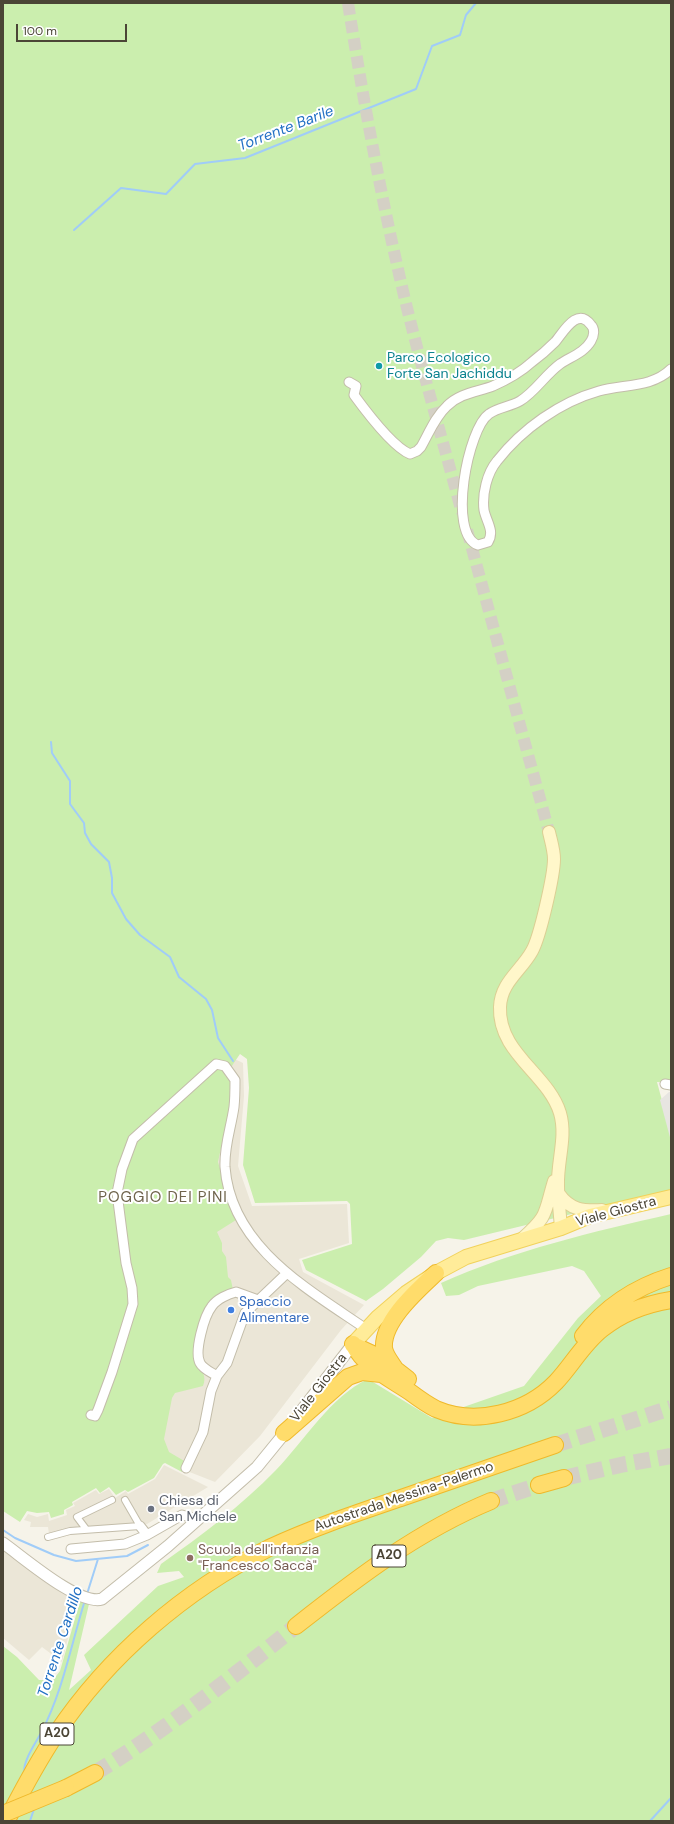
<!DOCTYPE html>
<meta charset="utf-8">
<style>
body{margin:0}
#map{position:relative;width:674px;height:1824px;overflow:hidden;background:#f6f3e9;font-family:"DM Sans",sans-serif}
canvas{display:block}
.frame{position:absolute;inset:0;border:4px solid #4b4536;pointer-events:none}
.scale{position:absolute;left:16px;top:24px;width:111px;height:18px;box-sizing:border-box;border:2px solid #4b4536;border-top:0;padding-left:5px;font-size:12px;line-height:14px;white-space:nowrap;color:#4b4536;-webkit-text-stroke:3px #fff;paint-order:stroke}
</style>
<div id="map">
<canvas width="674" height="1824"></canvas>
<div class="frame"></div>
<div class="scale">100 m</div>
</div>
<script>
const ctx = document.querySelector('canvas').getContext('2d');
ctx.lineJoin = 'round';
function fillPath(path, color) {
  ctx.fillStyle = color;
  ctx.fill(path, 'evenodd');
}
function trace(path, color, width, dash) {
  ctx.strokeStyle = color;
  ctx.lineWidth = width;
  ctx.lineCap = dash ? 'butt' : 'round';
  ctx.setLineDash(dash || []);
  ctx.stroke(path);
}
function drawText(font, color, halo, rows, align = 'center') {
  ctx.font = font + ' "DM Sans",sans-serif';
  ctx.lineWidth = 4;
  ctx.setLineDash([]);
  ctx.textBaseline = 'middle';
  ctx.strokeStyle = halo;
  ctx.fillStyle = color;
  for (const [text, x, y, turn = 0] of rows) {
    ctx.save();
    ctx.translate(x, y);
    ctx.rotate((+turn || 0) * Math.PI / 180);
    ctx.textAlign = isNaN(turn) ? turn : align;
    if (halo) ctx.strokeText(text, 0, 0);
    ctx.fillText(text, 0, 0);
    ctx.restore();
  }
}
fillPath(new Path2D(`
 M216 1050 243 1063 244 1096 238 1166 252 1206 347 1204 349 1243 299 1259 303 1272 364 1305 341 1330 260 1436 215 1482 62 1422Z
 M164 1465 208 1487 147 1524 49 1534 48 1527H30L31 1522 24 1520 28 1514 37 1517 48 1514 49 1521 67 1515 66 1510 75 1506 73 1503 96 1490 99 1494 109 1489 115 1498 126 1491 128 1494 155 1479Z
 M3 1547 78 1598 62 1662 42 1647 29 1660 3 1638Z`), '#ebe6d7');
fillPath(new Path2D(`
 M3 3H671V1083L657 1082 671 1134V1190L464 1240 448 1238 436 1241 421 1257 383 1289 366 1301 306 1270 302 1260 352 1244 350 1204 347 1201 255 1203 243 1165 249 1088 247 1059 240 1054 225 1076 230 1078 232 1083 230 1105 218 1162 236 1220 217 1232 222 1243V1251L226 1257 228 1277 231 1280 233 1290 211 1303 197 1363C202 1371 207 1376 203 1386L175 1393 172 1398 164 1439 169 1452 186 1462 182 1472 165 1463 163 1464 154 1478 128 1492 125 1490 116 1495 109 1487 100 1493 96 1488 72 1502 73 1505 64 1510V1514L51 1518 49 1512 37 1513 27 1511 20 1522 3 1511Z
 M671 1214V1821H3V1646L17 1657 39 1680H53L60 1671 80 1601 89 1604 69 1690 91 1670 84 1655 158 1586 184 1577 179 1571 157 1573 161 1564C202 1535 241 1506 276 1470 304 1441 331 1396 368 1379L432 1418 524 1386 578 1318 601 1296 584 1271 572 1266 478 1286 459 1295 446 1296 441 1283C515 1250 592 1232 671 1214Z`), '#cbeeae');
fillPath(new Path2D(`
 M669 1092H671V1141L660 1100Z`), '#e7e5e1');
trace(new Path2D(`
 M74 230 121 188 166 194 195 164 245 158 416 89 432 46 460 35 466 15 476 3
 M51 742 52 753 70 781V804L84 823 85 833 91 844 109 862 112 878V893L126 919 140 935 170 957 179 977 206 999 212 1010 218 1038 233 1061
 M3 1530 15 1538 54 1555 76 1561 127 1556 148 1545
 M87 1594 98 1559
 M24 1772C24 1759 35 1744 41 1733 63 1691 71 1645 85 1600
 M30 1821 34 1809
 M650 1821 671 1798`), '#a0ccf8', 2);
trace(new Path2D(`
 M348 3C364 105 383 208 407 308 424 377 444 445 462 513
 M467 530 549 832`), '#d4d0c5', 12, [12, 6]);
trace(new Path2D(`
 M555 1445 671 1408
 M564 1478 625 1464 671 1456
 M491 1501 539 1485
 M95 1773C167 1729 231 1678 296 1626`), '#d4d0c5', 16, [16, 8]);
const pedestrian = new Path2D(`
 M86 1529 77 1517 112 1500
 M48 1537 70 1531 140 1526 125 1500`);
const minor = new Path2D(`
 M349 382 356 386 354 395C365 410 393 447 410 454L417 451 421 447C429 433 435 417 447 406 460 393 477 392 493 386 507 380 521 372 532 362 540 356 548 349 555 342 563 333 577 306 591 325 595 329 594 336 591 341 584 353 570 357 560 364 545 375 535 392 520 401 510 407 498 407 489 414 468 428 447 534 478 545L488 542C495 531 486 521 484 510 482 494 487 473 497 461 522 429 560 402 599 391 623 384 652 388 671 369
 M665 1084 671 1085
 M217 1376C211 1372 203 1369 200 1363 194 1352 204 1316 212 1306 217 1299 228 1294 236 1292L258 1300
 M91 1415 95 1416 98 1410 112 1372 133 1304 132 1288 126 1263 117 1193 122 1169 133 1139 216 1064 225 1066 235 1080C235 1089 235 1098 234 1107 231 1128 224 1146 225 1167 231 1247 308 1289 366 1329
 M186 1468 203 1432 211 1391 217 1376 227 1363 245 1313 286 1274
 M140 1526 147 1535 182 1515 198 1519
 M71 1549 125 1544 147 1535`);
const tertiary = new Path2D(`
 M302 1410 353 1344
 M3 1543C23 1557 79 1606 102 1599L168 1546 257 1467 288 1429`);
const secondary = new Path2D(`
 M549 832C551 841 554 850 554 859 554 875 540 937 532 951 521 971 501 982 500 1007 498 1053 548 1074 560 1113 567 1137 557 1161 558 1186 558 1199 560 1214 561 1228
 M559 1194C570 1210 583 1211 602 1210
 M522 1239C549 1215 544 1214 554 1181`);
const primary = new Path2D(`
 M353 1344 378 1317 406 1293 436 1273 466 1257 561 1228 590 1216 671 1197`);
const motorway = new Path2D(`
 M583 1336C605 1307 636 1287 671 1276
 M353 1344C365 1367 389 1378 410 1392 418 1398 426 1404 436 1409 476 1426 526 1413 556 1382 572 1365 583 1344 602 1329 622 1313 646 1304 671 1300
 M353 1345 381 1358 408 1379
 M394 1367C390 1361 385 1355 384 1348 382 1321 418 1290 436 1273
 M284 1433 348 1377 362 1372 381 1374
 M539 1485 564 1478
 M296 1626C357 1578 418 1531 491 1501
 M66 1788 95 1773
 M8 1818C23 1789 38 1761 56 1734 108 1656 185 1590 269 1548 312 1528 357 1513 401 1498 452 1480 504 1463 555 1445`);
trace(pedestrian, '#c3bdaa', 8);
trace(minor, '#c3bdaa', 11);
trace(tertiary, '#c3bdaa', 13);
trace(secondary, '#dbcf94', 14);
trace(primary, '#f1d25c', 16);
trace(motorway, '#efb92b', 18);
trace(pedestrian, '#fff', 6);
trace(minor, '#fff', 9);
trace(tertiary, '#fff', 11);
trace(secondary, '#fff7ca', 12);
trace(primary, '#ffec99', 14);
trace(motorway, '#ffdc6b', 16);
const motorwayBridge = new Path2D(`
 M3 1814 66 1788`);
trace(motorwayBridge, '#efb92b', 18, []);
trace(motorwayBridge, '#ffdc6b', 16);
for (const [x, y, r, color] of [
 [379,366,4,"#0f9aa8"],
 [231,1310,4,"#3f7fe0"],
 [151,1509,4,"#6b7280"],
 [190,1558,4,"#8d6e63"]
]) {
  const dot = new Path2D();
  dot.arc(x, y, r, 0, 2 * Math.PI);
  ctx.fillStyle = color;
  ctx.fill(dot);
  trace(dot, '#fff', 1.5);
}
for (const [x, y, w] of [
 [389,1556,34],
 [57,1734,34]
]) {
  const box = new Path2D();
  box.roundRect(x - w / 2, y - 11, w, 22, 3);
  ctx.fillStyle = '#fff';
  ctx.fill(box);
  trace(box, '#4b4536', 1);
}
drawText('bold 13px', '#4b4536', null, [
 ["A20",389,1556],
 ["A20",57,1734]
]);
drawText('14px', '#0d838f', '#fff', [
 ["Parco Ecologico",387,358],
 ["Forte San Jachiddu",387,374]
], 'left');
drawText('14px', '#4b4536', '#fff', [
 ["Viale Giostra",616,1212,-15],
 ["Viale Giostra",319,1388,-52],
 ["Autostrada Messina-Palermo",404,1497,-19]
]);
drawText('14px', '#366cbe', '#fff', [
 ["Spaccio",239,1302],
 ["Alimentare",239,1318]
], 'left');
drawText('14px', '#5b616d', '#fff', [
 ["Chiesa di",159,1501],
 ["San Michele",159,1517]
], 'left');
drawText('14px', '#785e54', '#fff', [
 ["Scuola dell'infanzia",198,1550],
 ["\"Francesco Saccà\"",198,1566]
], 'left');
drawText('italic 15px', '#2270c4', '#fff', [
 ["Torrente Barile",286,129,-21],
 ["Torrente Cardillo",61,1642,-72]
]);
ctx.letterSpacing = '1px';
drawText('15px', '#6f644c', '#fff', [
 ["POGGIO DEI PINI",163,1198]
]);
ctx.letterSpacing = '0px';
</script>
